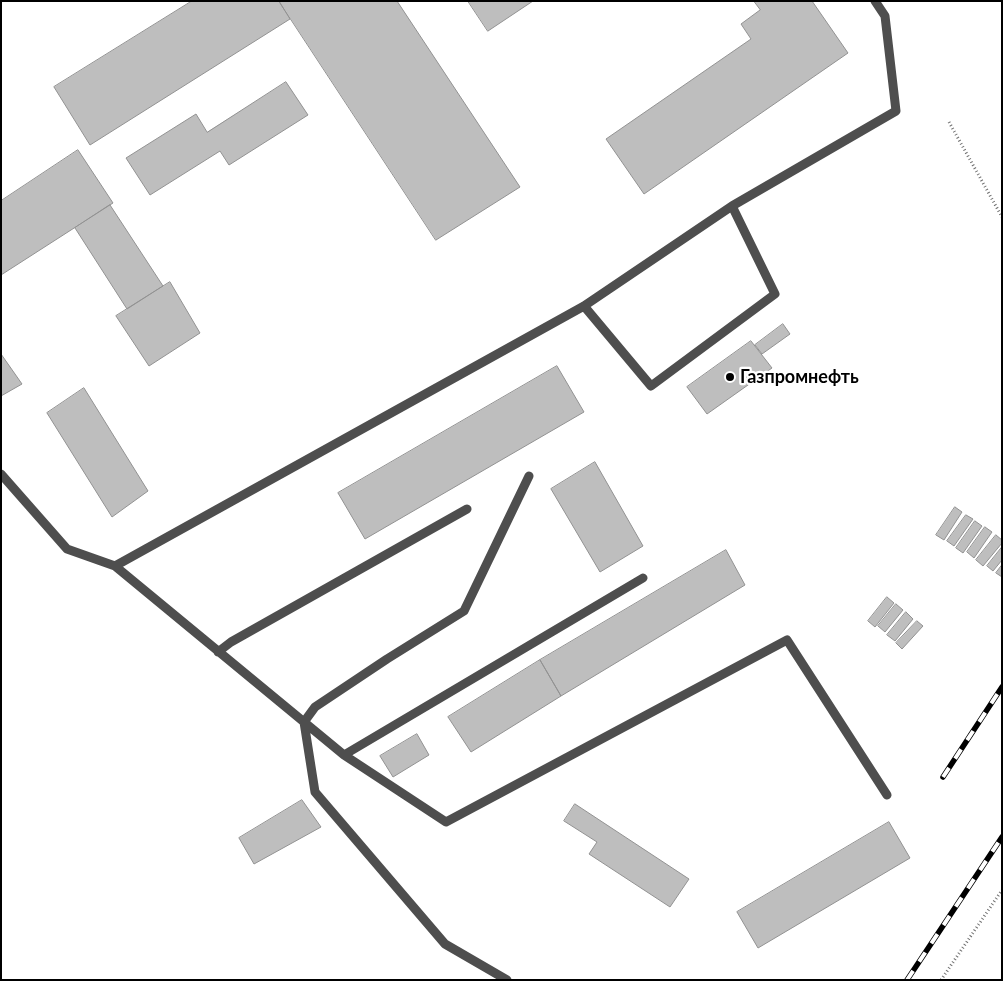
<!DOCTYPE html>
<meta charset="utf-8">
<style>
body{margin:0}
#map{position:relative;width:1003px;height:981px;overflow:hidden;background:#fff;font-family:Lato,sans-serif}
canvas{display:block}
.frame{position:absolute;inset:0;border:2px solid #000;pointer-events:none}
</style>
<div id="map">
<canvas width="1003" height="981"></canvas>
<div class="frame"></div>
</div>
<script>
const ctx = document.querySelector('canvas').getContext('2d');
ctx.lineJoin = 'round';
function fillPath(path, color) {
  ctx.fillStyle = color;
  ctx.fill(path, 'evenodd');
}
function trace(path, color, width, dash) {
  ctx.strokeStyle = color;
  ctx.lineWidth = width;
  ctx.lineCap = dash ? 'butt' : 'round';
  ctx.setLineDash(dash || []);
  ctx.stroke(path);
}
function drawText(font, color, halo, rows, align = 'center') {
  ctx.font = font + ' Lato,sans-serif';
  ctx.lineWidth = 4.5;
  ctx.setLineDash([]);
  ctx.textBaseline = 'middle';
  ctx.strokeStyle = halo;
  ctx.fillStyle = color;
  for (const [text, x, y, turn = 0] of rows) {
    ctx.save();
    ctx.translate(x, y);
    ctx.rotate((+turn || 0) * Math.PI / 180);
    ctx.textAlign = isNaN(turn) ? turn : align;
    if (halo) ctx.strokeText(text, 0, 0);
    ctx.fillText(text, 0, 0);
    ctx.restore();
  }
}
const building = new Path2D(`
 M192 1H279L290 19 90 145 54 87Z
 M279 1H397L520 187 436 240Z
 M468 1H533L488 31Z
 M754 1H812L848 53 644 194 606 139 751 39 741 24 760 10Z
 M286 82 308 115 229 165 220 151 150 195 126 158 196 114 207 132Z
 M78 150 113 203 1 275V201Z
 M110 205 163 286 127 309 75 228Z
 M170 282 200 333 149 366 116 316Z
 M783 324 790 334 762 354 755 345Z
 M751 341 772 368 707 414 687 387Z
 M1 354 22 384 1 396Z
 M557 366 584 412 365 539 338 493Z
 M84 388 148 491 112 517 47 413Z
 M595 462 643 546 600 572 551 489Z
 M955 507 962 512 944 540 936 535Z
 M966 515 973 519 954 546 947 541Z
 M975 521 982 526 963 553 956 548Z
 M985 527 992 532 974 558 967 552Z
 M996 535 1002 540V543L983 566 976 560Z
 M1002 547V560L993 571 987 566Z
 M726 550 745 585 561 696 540 660Z
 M1002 565V577L996 573Z
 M887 597 894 603 875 627 868 621Z
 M896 604 903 610 885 632 878 626Z
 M906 612 913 619 895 641 887 635Z
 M917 621 923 626 902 649 896 643Z
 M540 660 561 696 471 752 448 717Z
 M417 734 429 755 393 777 380 756Z
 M302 800 321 827 254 864 239 838Z
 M575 804 689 879 670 907 589 854 597 842 564 821Z
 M889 822 910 858 758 948 737 912Z`);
fillPath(building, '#bebebe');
trace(building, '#929292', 1);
trace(new Path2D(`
 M949 122 1002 217
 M941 980 1002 890`), '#707070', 3, [1, 2.5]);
trace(new Path2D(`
 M584 306 651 386 775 294 732 206
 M1 474 67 549 115 566 344 755 446 822 787 640 887 795
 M115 566 584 306 732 206 896 111 885 16 875 1
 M218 652 231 642 467 509
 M344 755 643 578
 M507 980 445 944 315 792 304 722 315 707 387 659 464 611 529 476`), '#4e4e4e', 9);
const rail = new Path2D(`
 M943 777 1002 687
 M907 980 1002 837`);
trace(rail, '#000', 5.5);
trace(rail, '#fff', 4, [11]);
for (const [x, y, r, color] of [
 [730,377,5,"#000"]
]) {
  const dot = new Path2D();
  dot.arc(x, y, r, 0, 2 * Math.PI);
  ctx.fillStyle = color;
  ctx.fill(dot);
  trace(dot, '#fff', 2);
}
drawText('bold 18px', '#000', '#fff', [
 ["Газпромнефть",740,377]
], 'left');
</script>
